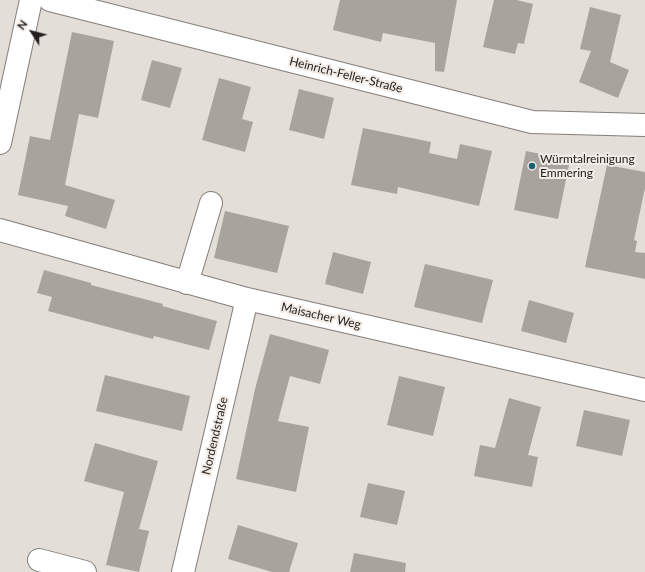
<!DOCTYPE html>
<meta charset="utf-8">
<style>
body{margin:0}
#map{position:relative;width:645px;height:572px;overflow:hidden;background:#e4ded9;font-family:Lato,sans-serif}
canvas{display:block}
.north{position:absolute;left:12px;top:12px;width:40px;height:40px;-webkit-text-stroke:3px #f2ebe6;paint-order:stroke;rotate:306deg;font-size:11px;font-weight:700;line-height:16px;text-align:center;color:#242220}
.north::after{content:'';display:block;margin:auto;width:14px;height:18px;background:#242220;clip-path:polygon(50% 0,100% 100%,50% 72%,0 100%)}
</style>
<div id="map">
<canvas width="645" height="572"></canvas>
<div class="north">N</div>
</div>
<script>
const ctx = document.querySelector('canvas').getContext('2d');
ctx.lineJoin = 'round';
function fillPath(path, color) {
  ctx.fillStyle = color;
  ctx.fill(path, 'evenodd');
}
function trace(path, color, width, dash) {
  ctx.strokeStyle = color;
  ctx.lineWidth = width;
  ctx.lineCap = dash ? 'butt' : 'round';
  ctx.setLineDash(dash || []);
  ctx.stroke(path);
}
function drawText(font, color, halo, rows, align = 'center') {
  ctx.font = font + ' Lato,sans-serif';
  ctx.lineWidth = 4;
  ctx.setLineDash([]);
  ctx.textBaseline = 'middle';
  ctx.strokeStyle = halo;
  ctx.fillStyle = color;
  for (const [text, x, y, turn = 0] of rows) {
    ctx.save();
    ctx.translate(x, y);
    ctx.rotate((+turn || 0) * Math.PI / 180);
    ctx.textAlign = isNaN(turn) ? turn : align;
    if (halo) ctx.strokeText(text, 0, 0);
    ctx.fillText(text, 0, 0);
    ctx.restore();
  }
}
fillPath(new Path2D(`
 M340 0H457L444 72 435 71V43L383 33 381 42 333 30Z
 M494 0H517L533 4 524 44 518 43 515 54 483 47Z
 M590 7 621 15 610 62 629 70 618 98 579 82 591 51 580 49Z
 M72 32 114 41 98 118 79 114 65 185 115 200 106 229 65 216 68 206 18 195 30 136 50 140Z
 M152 60 182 68 170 108 141 100Z
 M219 78 251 87 242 119 253 122 245 152 202 140Z
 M299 89 334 98 324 139 289 130Z
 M363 128 431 142 429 153 457 159 460 144 492 151 479 206 398 187 397 194 351 185Z
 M526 151 570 160 558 219 514 210Z
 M607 165 645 172V188L634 240 637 241 635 252 645 253V279L585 267Z
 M225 211 289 226 277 273 214 258Z
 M333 252 371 262 363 294 325 284Z
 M425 264 493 280 482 323 414 307Z
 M44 270 91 283V285L163 304 162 306 217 321 209 350 154 336 153 339 48 311 52 297 37 293Z
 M529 300 574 313 566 343 521 331Z
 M270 334 329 350 320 384 290 376 278 421 309 427 296 492 236 479 255 389Z
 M105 375 190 396 182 431 96 411Z
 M399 376 445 387 433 436 387 425Z
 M509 398 541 407 528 455 538 457 532 487 474 476 480 445 495 448Z
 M584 410 630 420 622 456 576 446Z
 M95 443 158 461 139 529 149 531 139 572 106 565 124 492 84 481Z
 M368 483 405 491 397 525 360 517Z
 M238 525 298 543 289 572H272L228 559Z
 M354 553 406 563 405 572H350Z`), '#a9a39e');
const minor = new Path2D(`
 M50 0 532 122 645 125
 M0 143 31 0
 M0 230 247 299 645 390
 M187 283 211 203
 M39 560 85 572
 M183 572 247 299`);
trace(minor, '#847e79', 24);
trace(minor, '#fff', 22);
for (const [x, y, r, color] of [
 [532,166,4,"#196370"]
]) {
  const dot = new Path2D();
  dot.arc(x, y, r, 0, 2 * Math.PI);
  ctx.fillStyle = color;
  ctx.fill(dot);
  trace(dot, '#f2ebe6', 1.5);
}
drawText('12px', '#242220', '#f2ebe6', [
 ["Heinrich-Feller-Straße",346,75,14],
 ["Maisacher Weg",321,316,13],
 ["Nordendstraße",215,436,-77]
]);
drawText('12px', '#242220', '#f2ebe6', [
 ["Würmtalreinigung",540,159],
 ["Emmering",540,173]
], 'left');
</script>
